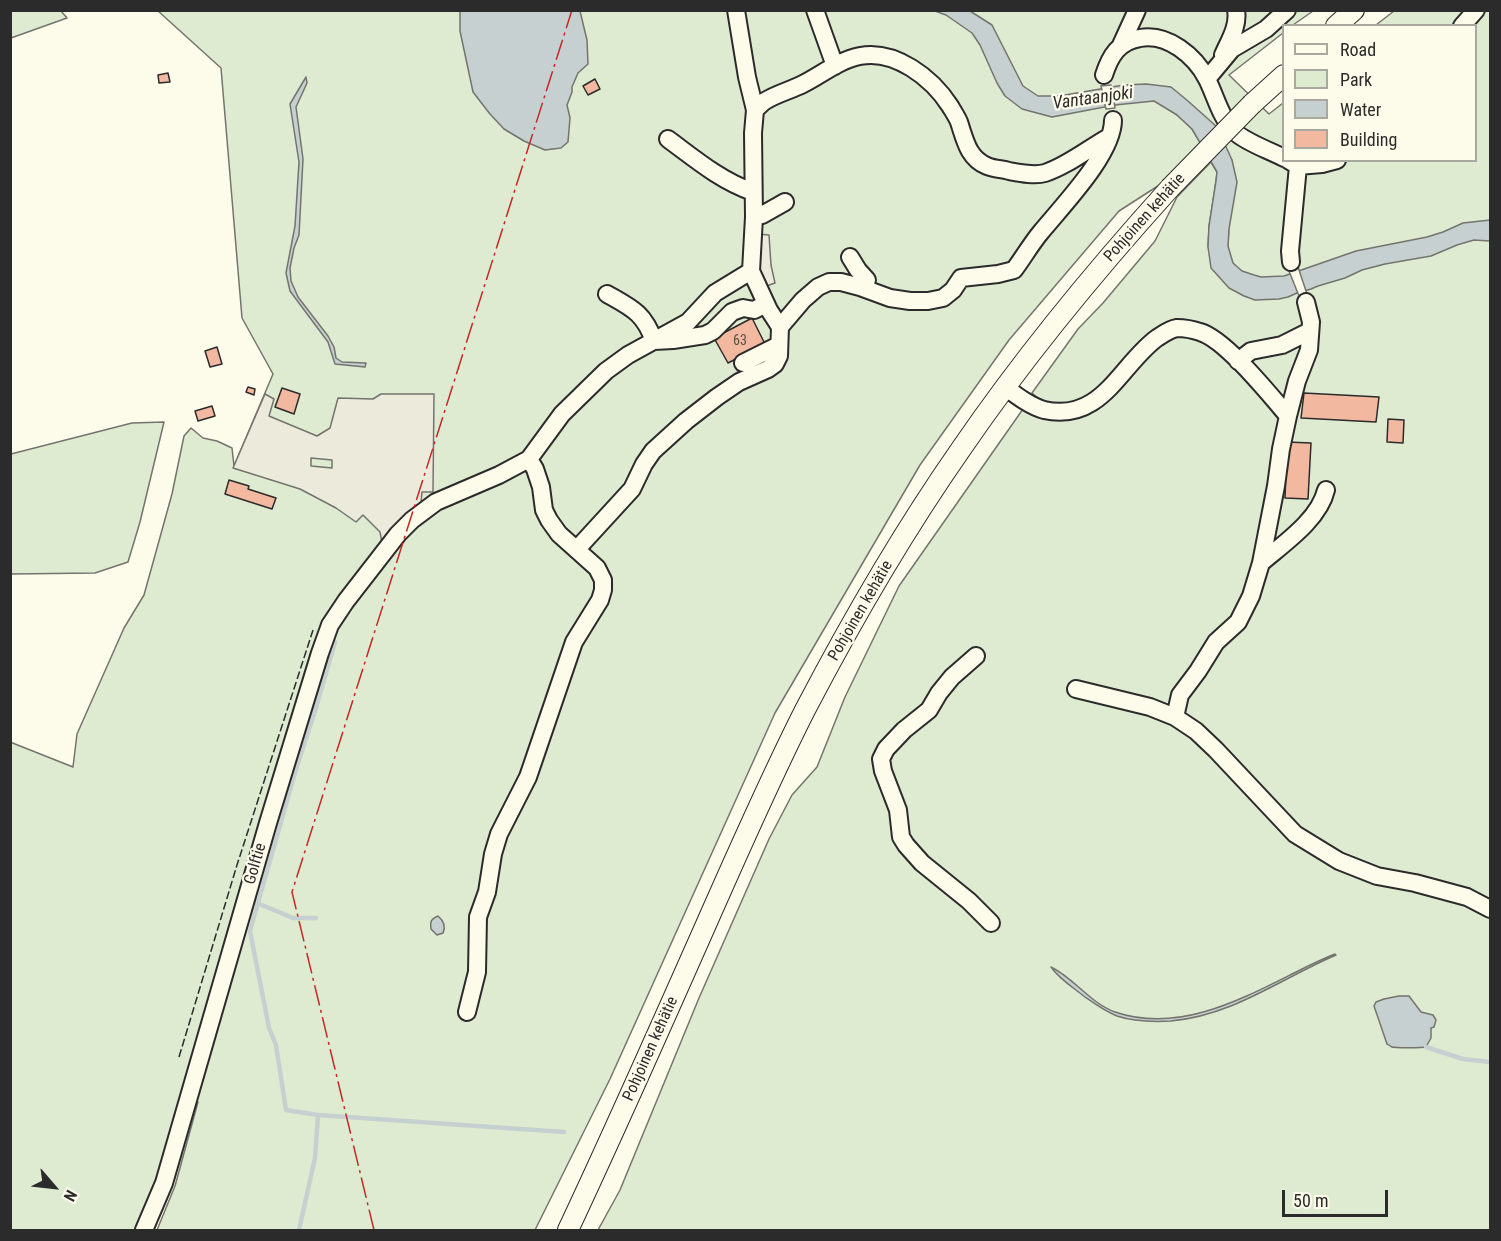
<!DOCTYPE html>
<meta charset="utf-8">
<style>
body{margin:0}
#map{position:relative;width:1501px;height:1241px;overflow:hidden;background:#fdfbea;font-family:"Roboto Condensed",sans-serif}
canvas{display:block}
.frame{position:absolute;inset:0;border:12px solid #2b2b2b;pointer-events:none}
.legend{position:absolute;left:1282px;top:24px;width:195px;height:138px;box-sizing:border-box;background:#fdfbea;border:2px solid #a9a89e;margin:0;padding:8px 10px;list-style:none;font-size:18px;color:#2b2b2b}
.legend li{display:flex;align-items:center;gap:12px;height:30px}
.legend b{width:30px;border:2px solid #a9a89e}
.north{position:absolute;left:24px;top:1157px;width:60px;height:60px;-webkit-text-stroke:4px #fdfbea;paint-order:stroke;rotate:118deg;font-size:16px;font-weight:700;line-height:24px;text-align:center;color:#2b2b2b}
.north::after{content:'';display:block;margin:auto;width:21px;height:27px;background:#2b2b2b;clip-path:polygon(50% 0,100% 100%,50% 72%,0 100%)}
.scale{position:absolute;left:1282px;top:1190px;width:106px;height:27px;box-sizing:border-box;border:3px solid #2b2b2b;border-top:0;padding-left:8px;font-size:18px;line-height:21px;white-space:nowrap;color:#2b2b2b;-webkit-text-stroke:4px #fdfbea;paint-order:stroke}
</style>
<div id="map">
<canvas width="1501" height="1241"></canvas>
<div class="frame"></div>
<ul class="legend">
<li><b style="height:8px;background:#fdfbea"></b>Road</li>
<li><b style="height:16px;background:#deebd1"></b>Park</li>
<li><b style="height:16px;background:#c7d0d0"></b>Water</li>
<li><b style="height:16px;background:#f2b8a0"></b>Building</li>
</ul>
<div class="north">N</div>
<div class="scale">50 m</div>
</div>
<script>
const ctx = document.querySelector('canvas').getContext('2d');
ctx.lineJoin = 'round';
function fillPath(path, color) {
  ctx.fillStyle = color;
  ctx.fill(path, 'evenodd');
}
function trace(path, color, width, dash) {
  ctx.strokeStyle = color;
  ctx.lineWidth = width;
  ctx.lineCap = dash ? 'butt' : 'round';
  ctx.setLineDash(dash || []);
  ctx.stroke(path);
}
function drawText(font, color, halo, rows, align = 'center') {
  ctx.font = font + ' "Roboto Condensed",sans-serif';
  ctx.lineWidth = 4.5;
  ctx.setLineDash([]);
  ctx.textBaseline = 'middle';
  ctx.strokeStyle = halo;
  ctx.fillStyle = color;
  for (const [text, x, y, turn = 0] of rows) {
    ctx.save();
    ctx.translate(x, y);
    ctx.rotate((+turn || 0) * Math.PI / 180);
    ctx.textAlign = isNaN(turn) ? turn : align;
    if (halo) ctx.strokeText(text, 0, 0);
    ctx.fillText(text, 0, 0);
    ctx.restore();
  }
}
const green = new Path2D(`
 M11 10 61 11 67 18 11 38Z
 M158 11H1313L1293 25 1284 26 1283 33 1229 75 1269 114 1283 103 1284 160H1476V26L1376 25 1394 11H1490V1230H598L620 1190 699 998 769 839 792 795 817 767 845 697 899 586 1023 409 1045 404 1032 393 1078 329 1103 303 1155 241 1177 197 1211 162 1217 172 1216 181 1209 226 1208 247 1228 246 1232 160 1177 115 1192 129 1201 143 1161 184 1119 211 1009 340 920 465 775 713 610 1079 535 1230H157L175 1186 198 1102 180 1100 169 1147 137 1230H11L10 742 73 767 77 734 124 628 144 595 172 494 184 436 191 428 203 438 217 441 232 448 234 466 273 374 242 318 221 68Z
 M164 422 140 522 128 562 95 573 11 574V454L132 423Z`);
fillPath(green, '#deebd1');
trace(green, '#74746e', 1.5);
const parking = new Path2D(`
 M757 234 769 235 771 265 775 283 764 287 758 266Z
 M265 394 274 399 269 416 317 436 330 428 338 398 373 399 381 394H434L433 492H422L421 502 382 543 380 532 363 515 356 522 336 508 300 489 233 468ZM311 458 332 460V468L311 466Z`);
fillPath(parking, '#eceadb');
trace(parking, '#74746e', 1.5);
const water = new Path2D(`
 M460 11H580L587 40 588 64 578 73 572 87V92L567 105 570 118 568 142 561 148 545 150 524 141 504 129 490 114 473 92 460 31Z
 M935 11H970L992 25 1023 86 1038 96H1059L1124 85 1146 84 1171 87 1188 101 1217 127 1232 160 1237 182 1229 229 1228 246 1233 263 1242 271 1254 275 1261 277 1284 276 1356 251 1427 237 1443 232 1463 223 1490 220V241L1474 240 1457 245 1431 256 1385 264 1362 270 1345 278 1318 286 1311 289 1297 293 1288 297 1279 299 1255 300 1244 296 1229 288 1211 268 1208 247 1209 226 1216 181 1217 172 1192 129 1177 115 1154 101 1115 105 1052 117 1022 109 1005 96 997 83 980 45 972 33 946 15Z
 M306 77 307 83 296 107 303 159 299 235 294 248 290 268 291 281 298 297 328 336 334 347 336 358 342 362 366 363 365 367 335 364 328 342 290 291 286 273 295 226 299 162 290 104Z
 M438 916C444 921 446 926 443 933L437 935 431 929C430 921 431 919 438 916Z
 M1335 954 1336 955C1280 979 1234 1015 1171 1021 1153 1022 1135 1022 1117 1016 1106 1012 1095 1004 1085 997 1074 988 1059 979 1051 967 1074 978 1090 1003 1115 1012 1179 1034 1242 999 1298 971 1310 965 1322 959 1335 954Z
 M1399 996H1409L1421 1012 1433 1015 1436 1020 1434 1027 1431 1028V1038L1426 1047C1423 1048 1394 1048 1392 1047 1390 1046 1389 1045 1387 1044L1374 1006 1376 1002 1384 999Z`);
fillPath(water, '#c7d0d0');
trace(water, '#74746e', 1.5);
const pier = new Path2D(`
 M1111 85 1115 108 1106 109 1101 86Z
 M1298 267 1307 294 1299 296 1289 271Z`);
fillPath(pier, '#fdfbea');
trace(pier, '#74746e', 1.5);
trace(new Path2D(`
 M257 903 293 918H316
 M1426 1047 1463 1059 1490 1062
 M318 1115 564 1132
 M299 1230 315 1158 318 1115 286 1110 276 1045 269 1028 250 931 297 766 315 711 335 642`), '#c7d0d0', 4.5);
const building = new Path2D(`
 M168 73 170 82 159 83 158 75Z
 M595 79 600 89 588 95 583 86Z
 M752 318 765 344 728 363 714 338Z
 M217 347 222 364 210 367 205 351Z
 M248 387 255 389 254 395 246 392Z
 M282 388 300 394 294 414 275 407Z
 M1304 393 1379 397 1376 422 1301 418Z
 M212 406 215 416 198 421 195 411Z
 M1388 419 1404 420 1403 443 1387 442Z
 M1287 442 1311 443 1308 499 1285 498Z
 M229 480 249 486 248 489 276 498 272 509 225 494Z`);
fillPath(building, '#f2b8a0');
trace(building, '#2b2b2b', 1.5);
const minor = new Path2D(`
 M815 10 835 66
 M1462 26 1476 10
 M1121 45 1137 10
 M1223 55C1229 41 1239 26 1236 10
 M1104 75C1110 56 1119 41 1140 38 1168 33 1195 56 1207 79 1216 97 1220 117 1235 132 1247 143 1269 150 1284 158
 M1207 79 1232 49 1266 29 1287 10
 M755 110C758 107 762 103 765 101 776 94 791 90 803 84 821 75 839 60 860 56 895 49 932 78 950 106 953 111 957 117 959 122 965 140 968 158 987 166 994 169 1002 169 1009 171 1020 173 1035 176 1045 173 1067 166 1089 148 1109 137
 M668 139C695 159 721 181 753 192
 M1288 160 1298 166 1290 251 1291 262
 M1298 166 1322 164 1337 160
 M754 217 762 215 785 202
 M850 257 858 270 867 280
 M751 271 769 310 780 327
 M607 294C632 308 644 313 654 341L673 340 705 335 713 331 732 312 743 308 754 310 766 304
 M1306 302 1311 322 1309 350 1297 381 1288 416 1281 449 1276 486 1261 563 1251 596 1238 622 1216 642 1198 671 1180 695 1175 717 1196 731 1216 750 1295 834 1339 861 1377 876 1415 883 1467 897 1490 909
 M1238 361 1251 351 1282 345 1310 331
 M743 363 779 345
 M1005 387C1017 396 1030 406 1044 410 1102 423 1120 365 1157 338 1163 334 1170 329 1177 328 1183 328 1194 330 1200 332 1225 339 1270 395 1288 416
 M577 549 632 489 644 464 653 451 686 421 717 397 739 382 768 369 775 364 779 356 780 327 803 300 818 287 829 282H841L860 287 890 298 910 301H928L943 298 953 290 961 278 998 274 1014 270C1023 258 1031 244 1041 232 1063 205 1113 154 1113 120
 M1261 563C1283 544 1319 520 1326 490
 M976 656 952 677 939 693 929 710 904 730 886 749 881 759 883 771 898 810 901 837 906 845 922 863 969 901 991 923
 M1076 689 1150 707 1175 717
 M467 1012 477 972 478 917 487 892 493 854 499 834 528 777 574 642 600 600 603 590V580L597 568 559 534 549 520 544 510 541 487 535 469 529 459
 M144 1230 164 1183 268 823 320 653 330 625 346 601 398 534 412 520 436 502 499 475 529 459 562 414 606 371 628 355 688 322 715 293 751 271 754 217 753 133 755 110 747 77 736 10`);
const major = new Path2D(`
 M1336 26 1354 10
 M1252 104 1284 75
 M568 1230C616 1128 662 1024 708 920 739 850 770 779 805 710 852 620 903 532 961 449 1024 357 1095 271 1170 188`);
trace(minor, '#2b2b2b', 20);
trace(major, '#2b2b2b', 22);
trace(minor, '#fdfbea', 16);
trace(major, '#fdfbea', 20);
const majorBridge = new Path2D(`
 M1170 188 1252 104`);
trace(majorBridge, '#2b2b2b', 22, []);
trace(majorBridge, '#fdfbea', 20);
trace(new Path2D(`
 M179 1057 237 865 313 630`), '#2b2b2b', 1.5, [8, 3]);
trace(new Path2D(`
 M374 1230 292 892 572 10`), '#c62828', 1.5, [21, 4.5, 3, 4.5]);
drawText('14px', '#5d4e48', null, [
 ["63",740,341]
]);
drawText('16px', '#2b2b2b', '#fdfbea', [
 ["Pohjoinen kehätie",1145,218,-48],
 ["Pohjoinen kehätie",861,611,-60],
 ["Golftie",256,864,-74],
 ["Pohjoinen kehätie",651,1049,-66]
]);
drawText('italic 18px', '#2b2b2b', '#fdfbea', [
 ["Vantaanjoki",1093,99,-8]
]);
</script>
